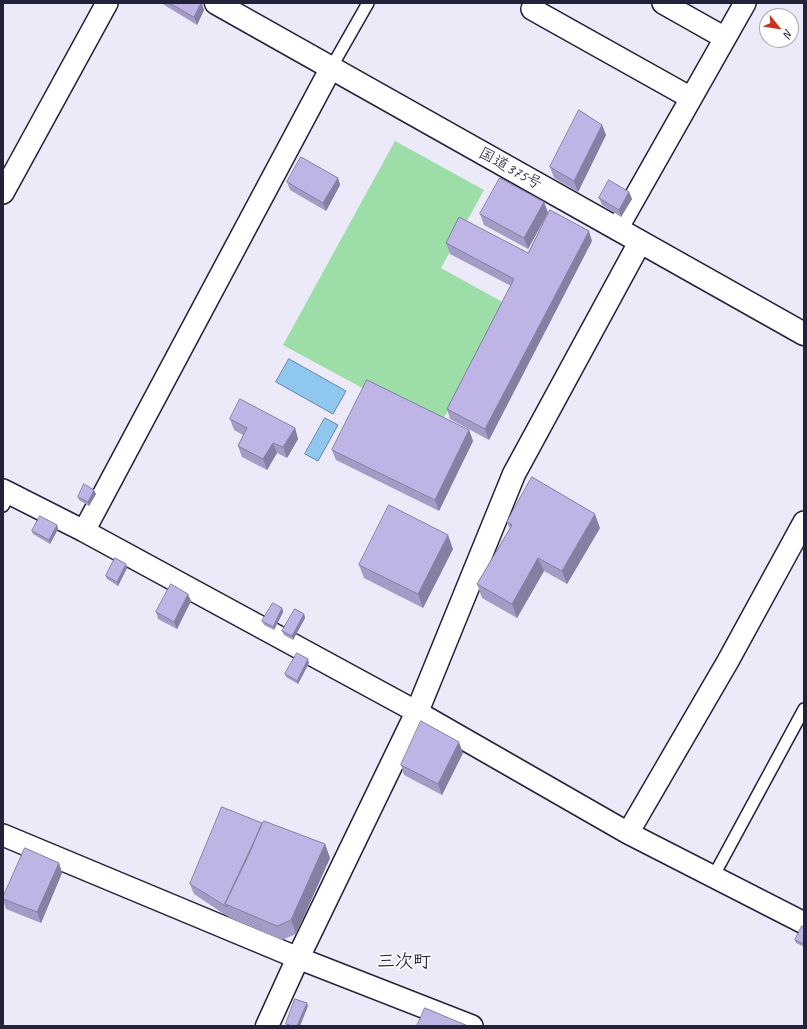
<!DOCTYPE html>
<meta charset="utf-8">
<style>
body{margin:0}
#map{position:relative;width:807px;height:1029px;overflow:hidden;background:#ece9f8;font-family:Caveat,sans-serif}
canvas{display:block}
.frame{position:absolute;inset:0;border:4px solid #22223b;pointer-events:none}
.north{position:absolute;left:759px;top:8px;width:40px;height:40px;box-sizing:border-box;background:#fff;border:1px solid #a7a7b1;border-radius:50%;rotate:120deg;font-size:11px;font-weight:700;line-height:16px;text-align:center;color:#22223b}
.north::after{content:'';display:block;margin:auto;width:14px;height:18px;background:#c8321e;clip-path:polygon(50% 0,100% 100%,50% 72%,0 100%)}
</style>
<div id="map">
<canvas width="807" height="1029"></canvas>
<div class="frame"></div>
<div class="north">N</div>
</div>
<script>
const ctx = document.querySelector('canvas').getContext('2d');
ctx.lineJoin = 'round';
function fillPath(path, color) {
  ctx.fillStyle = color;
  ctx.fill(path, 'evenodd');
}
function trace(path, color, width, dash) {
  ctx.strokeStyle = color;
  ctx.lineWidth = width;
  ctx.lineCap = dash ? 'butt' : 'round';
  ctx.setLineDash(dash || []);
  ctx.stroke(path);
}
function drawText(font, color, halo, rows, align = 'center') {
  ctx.font = font + ' Caveat,"Klee One",sans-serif';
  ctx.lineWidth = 3;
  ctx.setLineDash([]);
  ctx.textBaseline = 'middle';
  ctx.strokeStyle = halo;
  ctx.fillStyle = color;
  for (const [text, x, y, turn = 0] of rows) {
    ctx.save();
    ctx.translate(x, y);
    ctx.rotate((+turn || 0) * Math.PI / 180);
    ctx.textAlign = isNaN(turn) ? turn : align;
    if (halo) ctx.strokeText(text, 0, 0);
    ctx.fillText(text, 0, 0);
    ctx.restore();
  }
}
fillPath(new Path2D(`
 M395 141 484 190 441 268 506 304 438 429 283 345Z`), '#9ddda7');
const water = new Path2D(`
 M289 359 346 391 333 414 276 382Z
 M325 418 338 425 318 461 305 454Z`);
fillPath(water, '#90c7ee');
trace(water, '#6485a6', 1);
const lane = new Path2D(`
 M331 68 368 3
 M3 506 10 494
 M713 877 804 709`);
const street = new Path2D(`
 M535 3 532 9 691 98
 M663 3 725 38
 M3 193 107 3
 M617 229 745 3
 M3 490 84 531 417 712 628 833 804 923
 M84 531 331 68
 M628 833 728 661 804 522
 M3 835 298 958 472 1026`);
const secondary = new Path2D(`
 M267 1026 298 958 417 712 514 474 640 242`);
const highway = new Path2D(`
 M216 3 804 334`);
trace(lane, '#22223b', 14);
trace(street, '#22223b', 24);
trace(secondary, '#22223b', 25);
trace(highway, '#22223b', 25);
trace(lane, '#fff', 11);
trace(street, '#fff', 21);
trace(secondary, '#fff', 22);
trace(highway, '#fff', 22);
fillPath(new Path2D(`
 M161 3H202L204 10 197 25Z
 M602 125 606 135 578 192 554 178 550 167Z
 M338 178 340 185 326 211 290 190 287 182Z
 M629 192 632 199 621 217 602 205 599 198Z
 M544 202 548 213 528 249 484 225 480 214Z
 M592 241 489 440 450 419 447 409 511 286 450 254 446 243 528 253Z
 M230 419 295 428 298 439 287 458 277 453 267 470 242 457 238 446 243 435 234 430Z
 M469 430 473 441 439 511 336 460 332 450Z
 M96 494 89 506 79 500 78 497Z
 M507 522 600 528 567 584 544 571 517 618 482 598 477 584 510 529Z
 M57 525 58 529 50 544 33 534 32 531Z
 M453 549 423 608 364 578 359 565Z
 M126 564 127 568 118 586 107 579 106 576Z
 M191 601 177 629 158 619 156 612Z
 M282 608 283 612 274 630 264 625 262 621Z
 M304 614 305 618 293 640 284 635 282 631Z
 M309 663 298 684 286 677 285 674Z
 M463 753 442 795 404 775 401 765Z
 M262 825 325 844 330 858 296 934 282 940 230 918 194 894 190 884Z
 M59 863 62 873 41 923 6 909 3 900V897Z
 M804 928V947L796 943 795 940Z`), '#a39cc6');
fillPath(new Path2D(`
 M201 3 204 10 197 25 194 17Z
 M602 125 606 135 578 192 574 181Z
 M338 178 340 185 326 211 323 203Z
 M629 192 632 199 621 217 619 210Z
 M544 202 548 213 528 249 524 238Z
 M589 231 592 241 489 440 485 429Z
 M295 428 298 439 287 458 283 447Z
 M469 430 473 441 439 511 435 500Z
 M273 443 277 453 267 470 263 459Z
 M94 490 96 494 89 506 88 502Z
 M595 514 600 528 567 584 562 571Z
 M57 525 58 529 50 544 49 540Z
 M448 535 453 549 423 608 418 594Z
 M538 558 544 571 517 618 512 604Z
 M126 564 127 568 118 586 117 582Z
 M188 594 191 601 177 629 174 622Z
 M282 608 283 612 274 630 273 627Z
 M304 614 305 618 293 640 292 636Z
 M308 659 309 663 298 684 297 681Z
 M459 742 463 753 442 795 438 784Z
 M325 844 330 858 296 934 291 920Z
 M59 863 62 873 41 923 37 912Z
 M307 1003 308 1006 300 1026H297Z`), '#857fa1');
const building = new Path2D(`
 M170 3H201L194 17Z
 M579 110 602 125 574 181 550 167Z
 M301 157 338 178 323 203 287 182Z
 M500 178 544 202 524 238 480 214Z
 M609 180 629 192 619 210 599 198Z
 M550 210 589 231 485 429 447 409 514 279 446 243 459 217 528 253Z
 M367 380 469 430 435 500 332 450Z
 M240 399 295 428 283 447 273 443 263 459 238 446 247 428 230 419Z
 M532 477 595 514 562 571 538 558 512 604 477 584 512 525 507 522Z
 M84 484 94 490 88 502 78 497Z
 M389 505 448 535 418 594 359 565Z
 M40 516 57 525 49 540 32 531Z
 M115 558 126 564 117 582 106 576Z
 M171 584 188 594 174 622 156 612Z
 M273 603 282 608 273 627 262 621Z
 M295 609 304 614 292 636 282 631Z
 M297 653 308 659 297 681 285 674Z
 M421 721 459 742 438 784 401 765Z
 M222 807 262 823 250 852 225 904 227 907 190 884Z
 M264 821 325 844 291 920 277 926 225 904Z
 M25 848 59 863 37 912 3 899V897Z
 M802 926 804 928V944L795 940Z
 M295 999 307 1003 297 1026H292L286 1024Z
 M425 1008 468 1026H417Z`);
fillPath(building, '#beb5e6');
trace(building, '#857fa1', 1);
drawText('16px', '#22223b', '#fff', [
 ["国道375号",510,169,29]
]);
drawText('bold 18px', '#22223b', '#fff', [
 ["三次町",404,962]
]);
</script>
